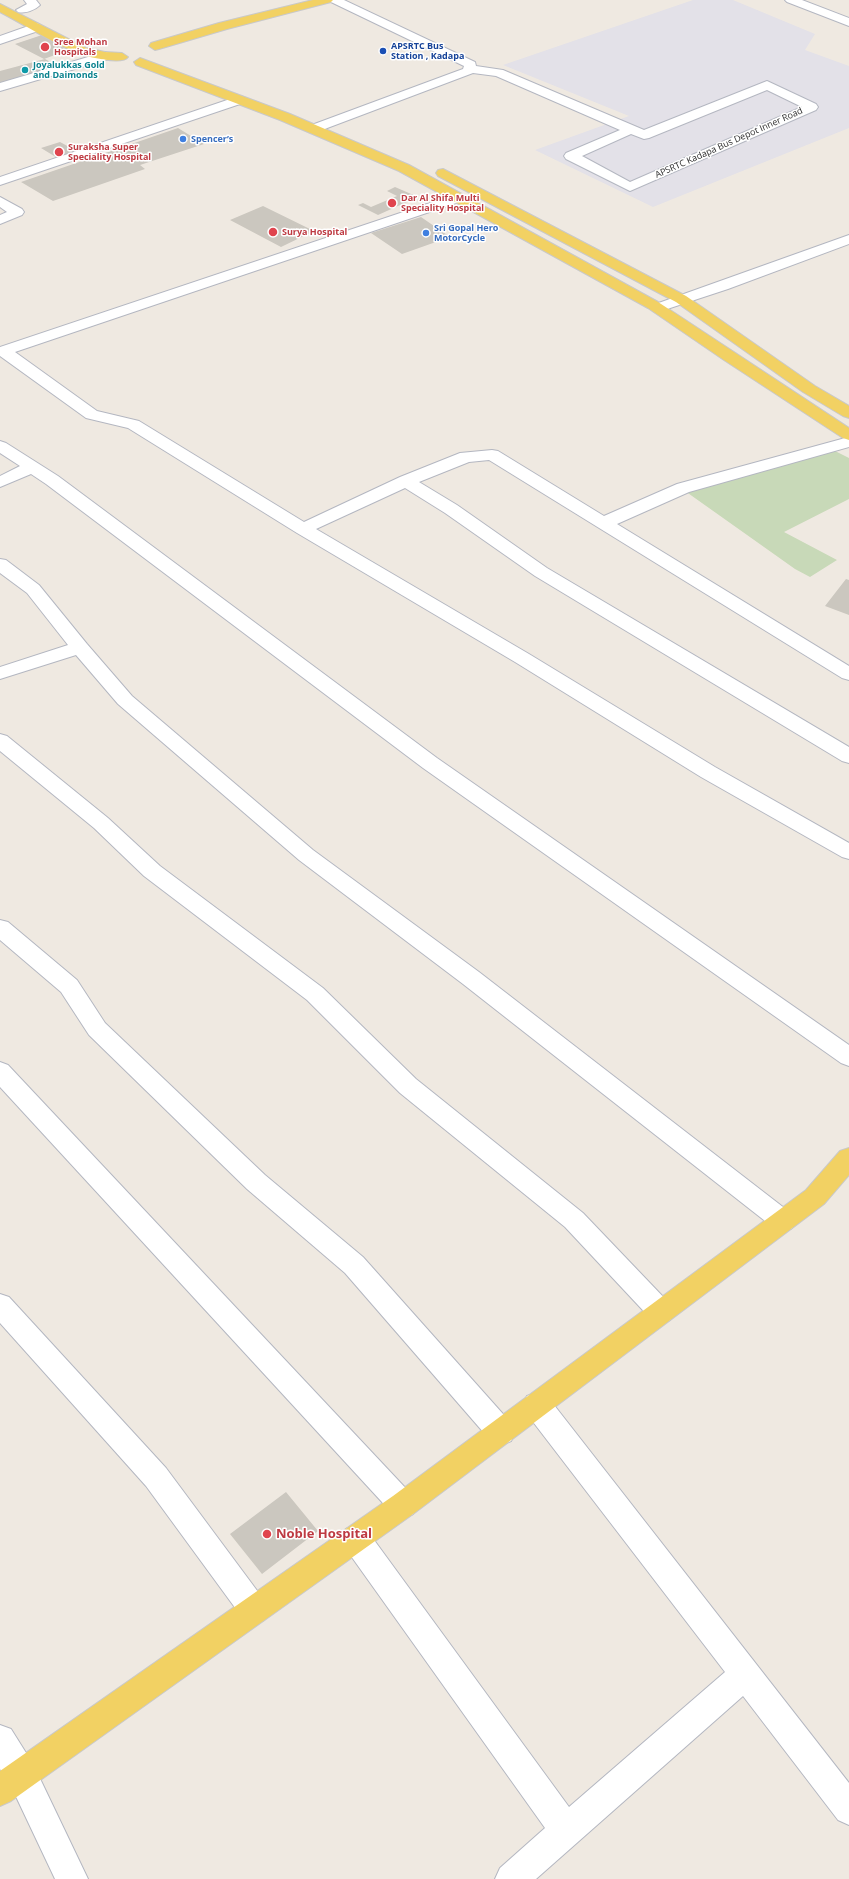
<!DOCTYPE html>
<meta charset="utf-8">
<style>
body{margin:0}
canvas{display:block;background:#efe9e1}
</style>
<canvas width="849" height="1879"></canvas>
<script>
const ctx = document.querySelector('canvas').getContext('2d');
ctx.lineJoin = 'round';
function fillPath(path, color) {
  ctx.fillStyle = color;
  ctx.fill(path, 'evenodd');
}
function trace(path, color, width, dash) {
  ctx.strokeStyle = color;
  ctx.lineWidth = width;
  ctx.lineCap = dash ? 'butt' : 'round';
  ctx.setLineDash(dash || []);
  ctx.stroke(path);
}
function drawText(font, color, halo, rows, align = 'center') {
  ctx.font = font + ' "Open Sans",sans-serif';
  ctx.lineWidth = 3;
  ctx.setLineDash([]);
  ctx.textBaseline = 'middle';
  ctx.strokeStyle = halo;
  ctx.fillStyle = color;
  for (const [text, x, y, turn = 0] of rows) {
    ctx.save();
    ctx.translate(x, y);
    ctx.rotate((+turn || 0) * Math.PI / 180);
    ctx.textAlign = isNaN(turn) ? turn : align;
    if (halo) ctx.strokeText(text, 0, 0);
    ctx.fillText(text, 0, 0);
    ctx.restore();
  }
}
fillPath(new Path2D(`
 M693 0H733L815 34 805 50 849 66V128L653 207 535 150 629 116 503 65Z`), '#e3e1e8');
fillPath(new Path2D(`
 M829 448 849 458V499L784 532 837 560 810 577 795 569 685 491Z`), '#c8d9b8');
fillPath(new Path2D(`
 M45 34 74 48 44 59 15 44Z
 M45 59 59 67 0 83V71Z
 M178 128 204 144 140 165 145 169 53 201 21 182Z
 M60 142 84 155 64 162 41 148Z
 M395 187 418 197 378 215 358 205 363 203 371 207 397 196 387 191Z
 M263 206 314 231 281 247 230 220Z
 M421 217 450 237 402 254 371 233Z
 M846 579 849 580V615L825 606Z
 M286 1492 318 1531 262 1574 230 1534Z`), '#cbc7bf');
const minor = new Path2D(`
 M24 0H36L40 5C35 10 25 14 18 12L16 10 27 4Z
 M329 0H344L475 62 476 66 503 70 644 130 767 81 816 104 818 107 816 110 630 191 566 159 564 156 566 153 620 130 496 76 473 73 314 133 309 132 308 129 309 126 452 73 463 69 464 66 331 2ZM767 90 802 107 630 182 582 156 631 134 644 139 649 138Z
 M785 0H802L849 18V26L787 2Z
 M37 23 43 27 41 30 0 44V36Z
 M105 52 109 53 111 56 109 59 0 91V83Z
 M239 96 243 97 245 100 243 103 0 185V177Z
 M457 194 462 195 464 198 462 201 15 352 97 411 139 421 304 522 400 477 460 453 492 450 498 451 604 516 677 484 849 437V447L689 492 617 524 849 666V680L842 678 489 460 469 462 419 482 457 505 547 568 849 747V763L842 761 535 576 445 513 405 488 316 529 529 654 715 767 849 843V859L842 857 701 777 515 662 297 533 128 428 86 418 0 356V347Z
 M0 197 22 209 24 212 22 215 0 224V215L7 212 0 207Z
 M849 235V244L728 289 658 312 653 311 651 308 653 305Z
 M0 441 6 443 58 476 437 758 849 1045V1066L841 1063 423 768 46 484 31 474 0 487V476L20 466 0 453Z
 M0 559 6 560 39 585 87 644 132 696 313 850 479 972 792 1214 796 1221 792 1228 783 1232 774 1228 463 984 299 860 118 704 76 655 0 679V667L68 645 27 593 0 573Z
 M0 734 7 736 108 818 160 866 323 988 416 1079 583 1213 670 1304 674 1312 670 1320 661 1323 652 1320 565 1227 400 1093 307 1000 144 876 94 828 0 751Z
 M0 920 8 922 77 980 105 1023 265 1175 363 1257 511 1423 515 1432 511 1441 501 1445 491 1441 345 1273 247 1189 89 1035 61 992 0 940Z
 M0 1062 8 1065 413 1496 417 1505 413 1514 403 1518 393 1514 0 1087Z
 M0 1294 9 1297 166 1468 264 1600 269 1610 264 1620 254 1624 244 1620 146 1486 0 1323Z
 M537 1393 547 1396 849 1783V1825L838 1820 743 1696 536 1879H495L500 1868 545 1828 346 1549 342 1539 346 1529 356 1525 366 1529 569 1807 725 1672 527 1414 523 1405 527 1396Z
 M0 1725 11 1729 33 1764 88 1879H55L11 1786 0 1769Z`);
const major = new Path2D(`
 M313 0H333L331 2 227 29 159 49 155 50 149 46 151 43 219 23Z
 M0 4 86 48 105 52 122 53 128 57C123 65 86 57 77 53 51 42 25 25 0 12Z
 M140 58 290 114 409 165 658 302 849 428V440L843 438 724 360 648 308 399 171 280 120 136 65 134 62Z
 M443 169 686 296 815 386 849 406V418L843 416 803 392 676 302 438 176 436 173 438 170Z
 M849 1148V1175L824 1204 413 1514 11 1801 0 1806V1771L393 1496 806 1190 840 1151Z`);
trace(minor, '#b4b7c1', 2);
trace(major, '#c9c9c9', 2);
fillPath(minor, '#fff');
fillPath(major, '#f2d163');
for (const [x, y, r, color] of [
 [45,47,5,"#e0444e"],
 [383,51,4,"#1a4fb4"],
 [25,70,4,"#0f9aa8"],
 [183,139,4,"#3f7fe0"],
 [59,152,5,"#e0444e"],
 [392,203,5,"#e0444e"],
 [273,232,5,"#e0444e"],
 [426,233,4,"#3f7fe0"],
 [267,1534,5,"#e0444e"]
]) {
  const dot = new Path2D();
  dot.arc(x, y, r, 0, 2 * Math.PI);
  ctx.fillStyle = color;
  ctx.fill(dot);
  trace(dot, '#fff', 1.5);
}
drawText('bold 9px', '#be3a42', '#fff', [
 ["Sree Mohan",54,42],
 ["Hospitals",54,52],
 ["Suraksha Super",68,147],
 ["Speciality Hospital",68,157],
 ["Dar Al Shifa Multi",401,198],
 ["Speciality Hospital",401,208],
 ["Surya Hospital",282,232]
], 'left');
drawText('bold 9px', '#164399', '#fff', [
 ["APSRTC Bus",391,46],
 ["Station , Kadapa",391,56]
], 'left');
drawText('bold 9px', '#0d838f', '#fff', [
 ["Joyalukkas Gold",33,65],
 ["and Daimonds",33,75]
], 'left');
drawText('bold 9px', '#366cbe', '#fff', [
 ["Spencer’s",191,139],
 ["Sri Gopal Hero",434,228],
 ["MotorCycle",434,238]
], 'left');
drawText('9px', '#2e2e2e', '#fff', [
 ["APSRTC Kadapa Bus Depot Inner Road",729,143,-24]
]);
drawText('bold 13px', '#be3a42', '#fff', [
 ["Noble Hospital",276,1534]
], 'left');
</script>
